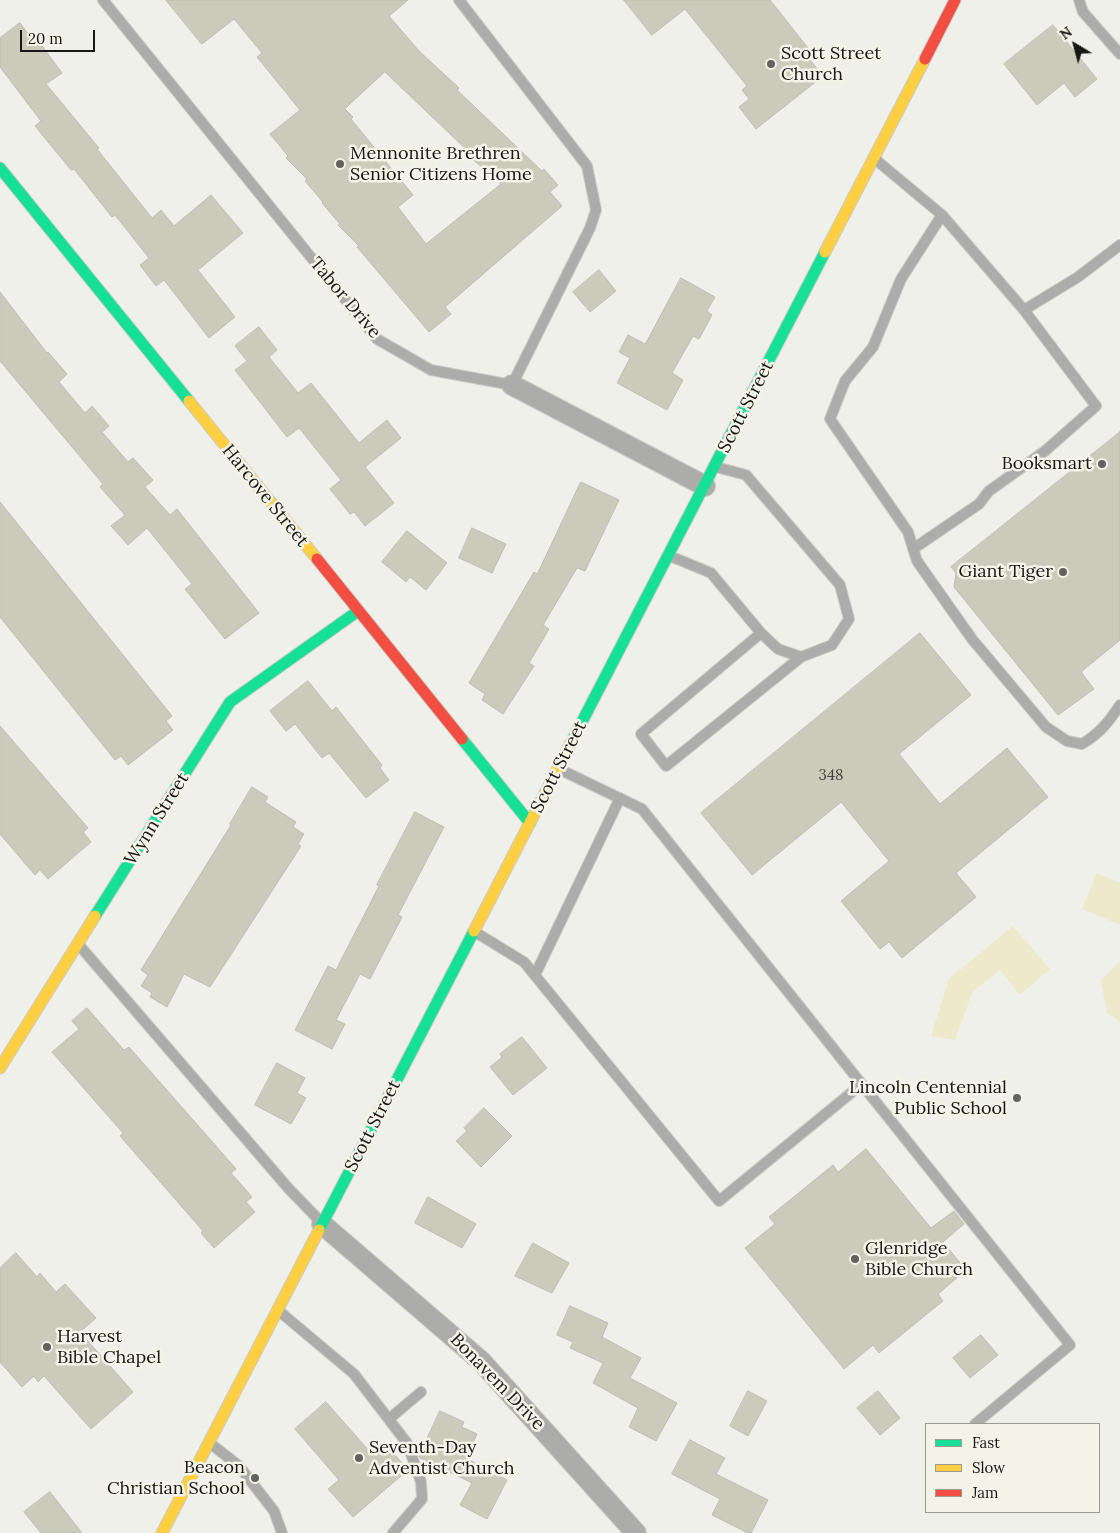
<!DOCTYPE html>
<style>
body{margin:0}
#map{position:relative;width:1120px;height:1533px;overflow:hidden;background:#f0f0ea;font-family:Lora,serif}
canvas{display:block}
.legend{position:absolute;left:925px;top:1423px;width:175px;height:90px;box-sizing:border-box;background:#f3f3e7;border:1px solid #9b9b92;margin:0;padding:6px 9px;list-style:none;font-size:15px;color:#171713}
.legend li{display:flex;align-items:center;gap:10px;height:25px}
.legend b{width:25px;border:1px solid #9b9b92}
.north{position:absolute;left:1050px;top:20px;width:50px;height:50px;-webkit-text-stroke:4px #f3f3e7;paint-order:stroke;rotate:323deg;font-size:14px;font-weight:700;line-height:20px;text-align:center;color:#171713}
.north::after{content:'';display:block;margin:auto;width:18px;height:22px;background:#171713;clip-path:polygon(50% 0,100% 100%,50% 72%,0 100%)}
.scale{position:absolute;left:20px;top:30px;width:75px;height:22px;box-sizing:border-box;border:2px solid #171713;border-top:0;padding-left:6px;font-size:15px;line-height:18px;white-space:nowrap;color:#171713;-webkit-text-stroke:4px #f3f3e7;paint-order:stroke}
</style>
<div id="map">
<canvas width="1120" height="1533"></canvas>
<ul class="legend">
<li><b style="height:6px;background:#16e098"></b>Fast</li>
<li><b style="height:6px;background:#ffcf43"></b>Slow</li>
<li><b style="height:6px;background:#f24e42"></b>Jam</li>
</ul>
<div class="north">N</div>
<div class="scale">20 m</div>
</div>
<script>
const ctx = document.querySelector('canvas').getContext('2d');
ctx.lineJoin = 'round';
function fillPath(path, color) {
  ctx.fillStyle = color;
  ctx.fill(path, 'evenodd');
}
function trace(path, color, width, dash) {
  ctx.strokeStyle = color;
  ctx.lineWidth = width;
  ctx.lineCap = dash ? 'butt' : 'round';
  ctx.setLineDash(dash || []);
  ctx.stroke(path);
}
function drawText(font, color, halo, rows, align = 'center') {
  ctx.font = font + ' Lora,serif';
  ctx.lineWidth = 5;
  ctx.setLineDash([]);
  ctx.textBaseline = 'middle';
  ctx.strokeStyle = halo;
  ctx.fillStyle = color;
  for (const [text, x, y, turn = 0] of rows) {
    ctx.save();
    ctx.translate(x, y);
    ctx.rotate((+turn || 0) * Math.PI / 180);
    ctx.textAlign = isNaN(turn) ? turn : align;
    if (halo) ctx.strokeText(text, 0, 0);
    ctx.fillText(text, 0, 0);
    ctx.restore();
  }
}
fillPath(new Path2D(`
 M1097 873 1120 883V925L1082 909Z
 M1013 926 1050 969 1020 995 1000 970 973 991 955 1040 931 1036 949 979Z
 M1120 962V1022L1107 1013 1101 980Z`), '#eceacb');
const building = new Path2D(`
 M166 0H408L389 16 419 51 459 88 457 90 542 171 544 169 558 185 550 192 562 206 445 307 451 314 429 332 357 247 359 246 338 225 340 224 322 203 323 202 305 181 307 179 286 158 288 156 270 134 300 110 257 57 262 53 234 19 202 44ZM385 72 470 153 468 155 501 184 426 244 398 207 413 195 351 119 353 117 345 109Z
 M624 0H770L808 48 803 51 823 76 756 129 739 107 749 99 742 90 747 86 685 9 652 35Z
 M20 23 34 42 37 39 62 73 46 84 99 148 97 149 152 218 161 210 174 226 211 195 243 233 198 270 235 317 209 338 164 280 156 286 140 265 149 258 115 215 112 217 74 169 71 170 35 126 41 121 0 67V38Z
 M1053 25 1097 79 1075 97 1064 83 1037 105 1004 64Z
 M599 270 616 291 590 312 573 292Z
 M681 278 715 297 707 311 712 315 699 339 693 336 672 373 683 380 667 410 617 383 630 358 619 352 628 335 645 344Z
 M0 292 47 353 48 352 67 374 59 382 85 413 92 406 109 426 102 432 128 462 133 458 153 480 145 487 170 515 177 509 259 613 225 639 185 589 192 584 147 528 128 545 111 526 125 515 100 487 103 484 0 361Z
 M259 327 277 350 269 357 298 393 311 383 359 443 387 420 401 438 365 467 394 503 365 526 354 512 350 514 330 489 341 480 299 428 287 437 235 370 247 361 235 346Z
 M1120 432V640L1081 672 1094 689 1058 715 954 587 956 573 951 567Z
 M581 482 619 500 585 571 577 568 543 625 549 629 529 663 534 666 503 714 482 700 485 694 469 683 534 572 537 574Z
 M0 502 172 716 166 721 173 730 128 765 121 756 115 760 0 617Z
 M472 528 506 544 492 573 459 558Z
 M407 531 447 563 426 590 410 577 406 582 382 562Z
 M920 633 971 695 899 754 940 804 1007 748 1048 797 956 873 976 897 902 958 889 942 880 949 841 901 889 861 841 802 752 875 701 813Z
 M308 681 332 711 336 707 382 765 380 768 389 780 366 798 329 753 322 758 295 724 286 731 270 711Z
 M0 726 88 828 83 832 91 842 48 879 40 870 35 875 0 834Z
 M252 787 268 797 265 802 296 822 293 827 304 834 298 844 301 846 210 987 184 974 167 1007 150 997 152 993 141 986 148 975 141 970 231 825 230 824Z
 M415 812 444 827 398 915 402 917 370 979 360 974 336 1020 345 1024 332 1049 295 1030 328 966 336 970 379 886 377 885Z
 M87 1008 124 1050 129 1047 209 1138 236 1169 231 1173 252 1197 246 1202 255 1212 214 1248 201 1233 203 1231 120 1136 123 1133 52 1052 79 1029 72 1021Z
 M522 1037 547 1068 513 1095 490 1067 502 1057 500 1054Z
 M277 1063 305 1078 297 1093 306 1098 291 1124 255 1105Z
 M484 1108 512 1136 481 1167 456 1141 467 1131 464 1128Z
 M866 1149 931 1228 954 1211 964 1224 943 1242 966 1270 938 1294 943 1301 879 1353 873 1345 844 1369 745 1248 775 1224 769 1217 833 1165 838 1172Z
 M428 1197 476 1224 462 1248 415 1223Z
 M533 1243 569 1263 552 1293 515 1276Z
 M16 1253 37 1277 40 1273 56 1292 65 1284 96 1318 80 1332 133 1392 91 1429 44 1376 38 1382 34 1376 22 1387 0 1362V1268Z
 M570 1306 608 1323 602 1337 641 1358 630 1378 677 1403 656 1441 629 1427 638 1408 593 1383 603 1363 570 1348 573 1342 557 1335Z
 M981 1335 998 1355 970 1378 953 1358Z
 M748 1391 767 1401 748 1436 730 1426Z
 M878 1391 900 1418 880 1435 857 1408Z
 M326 1402 371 1453 382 1444 387 1451 390 1449 408 1470 353 1517 328 1489 339 1480 295 1429Z
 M440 1411 464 1422 462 1427 477 1434 466 1458 507 1480 487 1519 460 1505 472 1483 420 1458 419 1456Z
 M690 1440 725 1458 716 1474 768 1500 751 1533H748L712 1515 720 1499 672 1474Z
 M50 1492 82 1533H41L24 1512Z`);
fillPath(building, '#cbcbbb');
trace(building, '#bdbdb8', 1);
const lane = new Path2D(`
 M103 0 377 339 431 370 512 385 590 228 596 210 587 166 459 0
 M1079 0 1083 12 1120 54
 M875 159 942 215 1024 310 1096 406 1045 451 989 491 979 504 913 549
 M942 215 901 279 873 347 845 381 830 419 908 532 917 561 972 639 1046 727 1067 741 1082 744C1100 733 1108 723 1120 705
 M1024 310 1078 277 1120 245
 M670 556 711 573 761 633 778 649 801 657 832 645 849 619 840 585 746 475 716 467
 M761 633 641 734 666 766 801 657
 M559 769 642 809 1070 1345 975 1424
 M475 932 524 962 719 1201 862 1084
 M79 945 289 1189 321 1222
 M535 975 620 798
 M279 1311 354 1374 407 1443 421 1482 422 1499 393 1533
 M389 1419 421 1392
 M211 1444 239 1466 274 1511 282 1533`);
const street = new Path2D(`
 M512 385 705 486
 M322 1224 481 1361 636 1533`);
const fast = new Path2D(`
 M0 168 189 401
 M462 739 530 823
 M571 743 825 252
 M95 916 230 702 358 611
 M319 1230 474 931`);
const slow = new Path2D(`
 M825 252 925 59
 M189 401 317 559
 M474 931 571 743
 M0 1068 95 916
 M162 1533 319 1230`);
const jam = new Path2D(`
 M925 59 955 0
 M317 559 462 739`);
trace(lane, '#ccccc8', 12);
trace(street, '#ccccc8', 22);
trace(fast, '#ccccc8', 13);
trace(slow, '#ccccc8', 13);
trace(jam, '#ccccc8', 13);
trace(lane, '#acacaa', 10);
trace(street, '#acacaa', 20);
trace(fast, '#16e098', 11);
trace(slow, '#ffcf43', 11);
trace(jam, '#f24e42', 11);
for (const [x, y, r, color] of [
 [771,64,5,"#63635e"],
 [340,164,5,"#63635e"],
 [1102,464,5,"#63635e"],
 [1063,572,5,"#63635e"],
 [1017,1098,5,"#63635e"],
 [855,1259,5,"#63635e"],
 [47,1347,5,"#63635e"],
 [359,1458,5,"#63635e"],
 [255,1478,5,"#63635e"]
]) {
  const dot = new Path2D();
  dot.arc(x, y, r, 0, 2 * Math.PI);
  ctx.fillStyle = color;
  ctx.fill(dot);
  trace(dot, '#f3f3e7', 2);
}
drawText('15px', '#44443d', null, [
 ["348",831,776]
]);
drawText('18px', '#171713', '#f3f3e7', [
 ["Scott Street",781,54],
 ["Church",781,75],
 ["Mennonite Brethren",350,154],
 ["Senior Citizens Home",350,175],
 ["Booksmart",1092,464,"right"],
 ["Giant Tiger",1053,572,"right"],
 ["Lincoln Centennial",1007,1088,"right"],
 ["Public School",1007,1109,"right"],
 ["Glenridge",865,1249],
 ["Bible Church",865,1270],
 ["Harvest",57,1337],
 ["Bible Chapel",57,1358],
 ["Seventh-Day",369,1448],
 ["Adventist Church",369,1469],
 ["Beacon",245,1468,"right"],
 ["Christian School",245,1489,"right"]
], 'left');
drawText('18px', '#171713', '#f3f3e7', [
 ["Tabor Drive",345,298,50],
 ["Scott Street",746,407,-63],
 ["Harcove Street",265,496,51],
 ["Scott Street",559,767,-63],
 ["Wynn Street",157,819,-58],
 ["Scott Street",373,1126,-63],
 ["Bonavem Drive",497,1382,46]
]);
</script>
